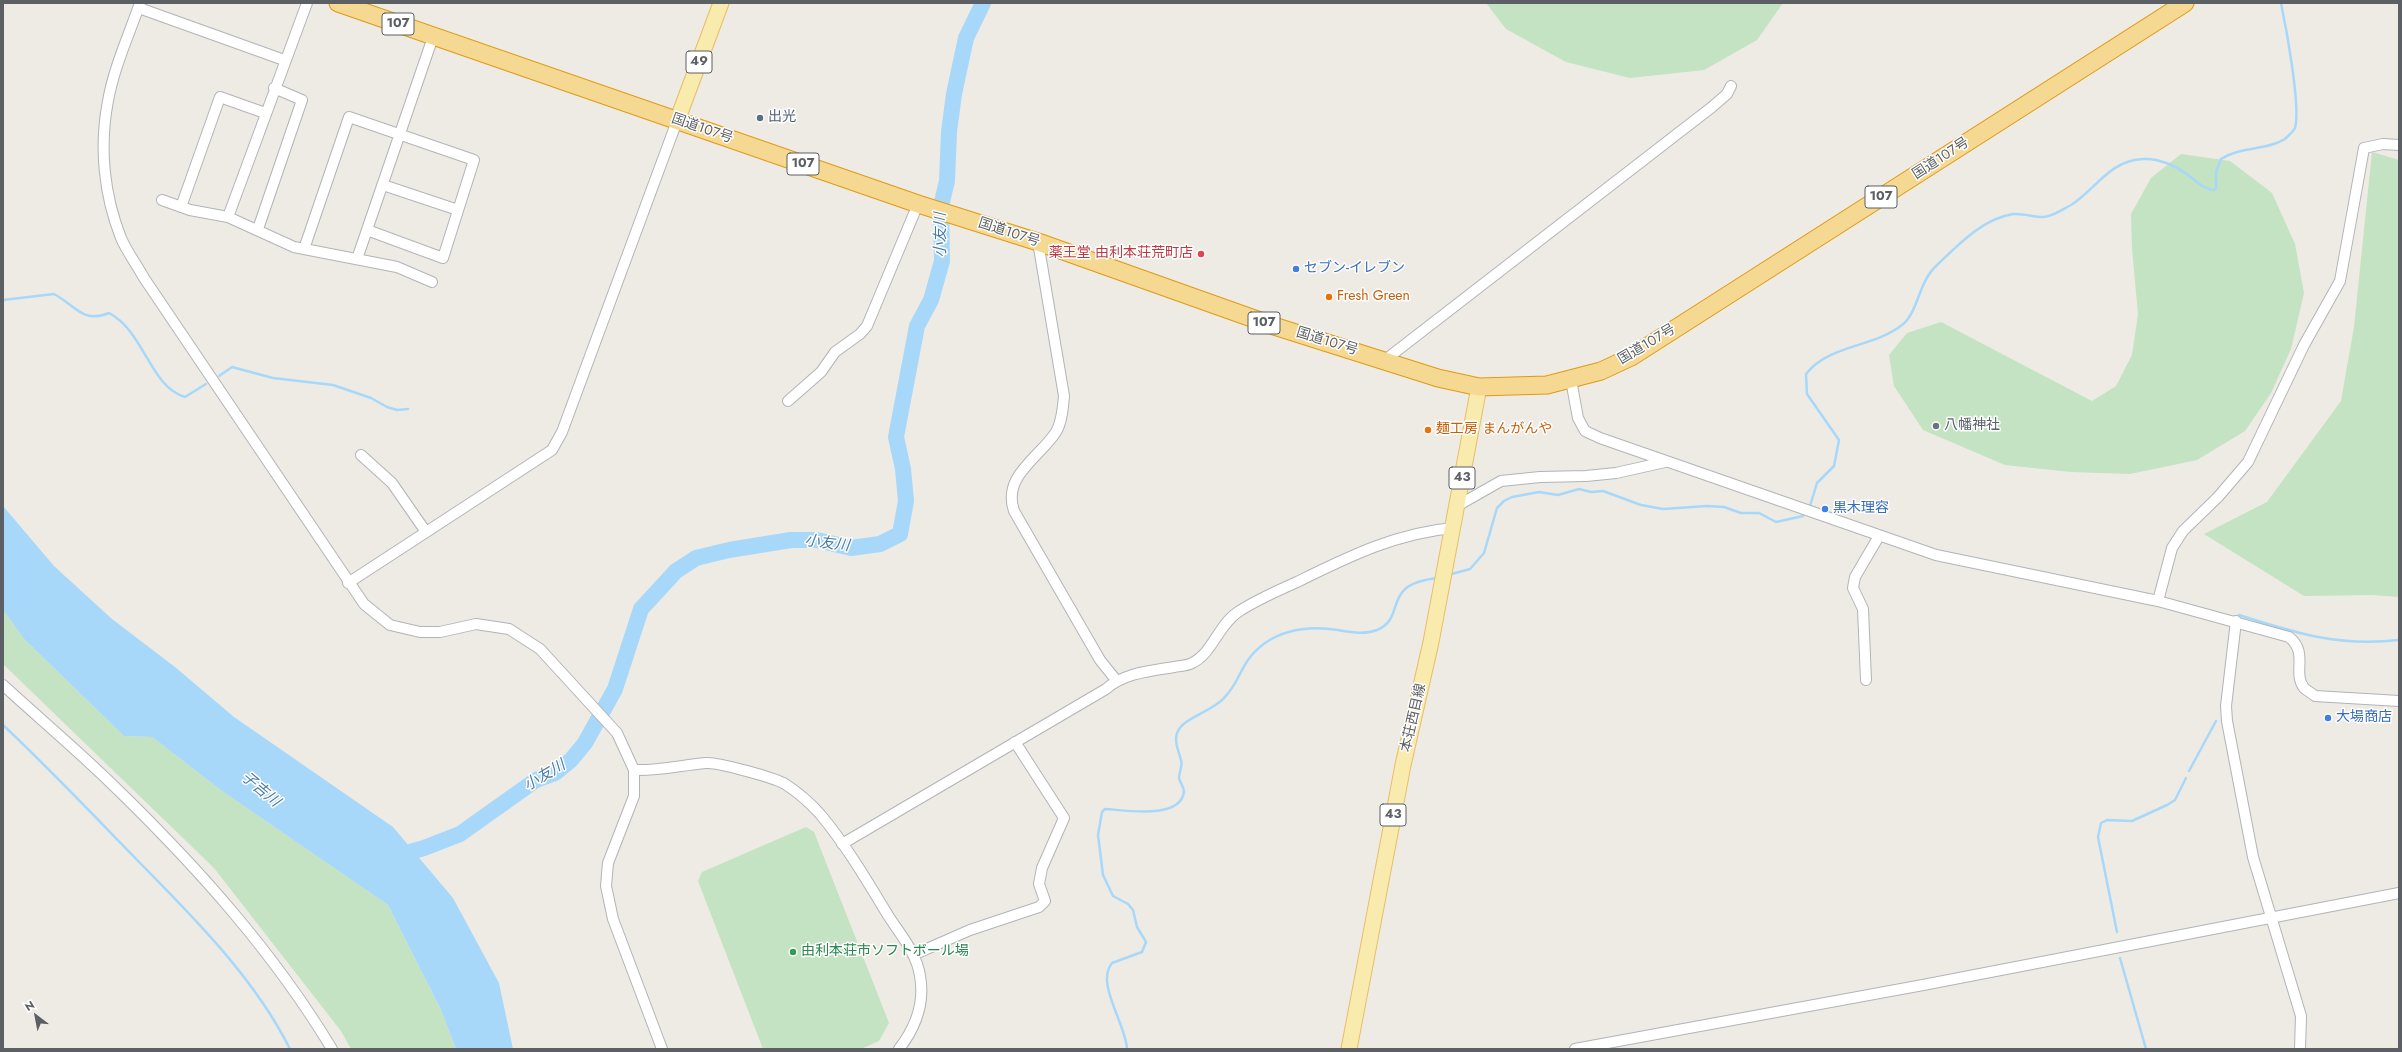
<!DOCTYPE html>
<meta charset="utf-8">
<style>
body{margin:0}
#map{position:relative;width:2402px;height:1052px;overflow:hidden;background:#edebe4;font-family:Jost,sans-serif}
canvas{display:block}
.frame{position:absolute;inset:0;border:4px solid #5c5f63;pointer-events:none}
.north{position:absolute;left:16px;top:996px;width:40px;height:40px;-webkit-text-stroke:3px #fff;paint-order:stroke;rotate:328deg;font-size:11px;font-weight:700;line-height:16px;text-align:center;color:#5c5f63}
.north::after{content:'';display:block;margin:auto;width:14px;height:18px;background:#5c5f63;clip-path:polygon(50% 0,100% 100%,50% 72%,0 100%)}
</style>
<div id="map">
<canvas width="2402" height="1052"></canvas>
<div class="frame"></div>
<div class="north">N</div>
</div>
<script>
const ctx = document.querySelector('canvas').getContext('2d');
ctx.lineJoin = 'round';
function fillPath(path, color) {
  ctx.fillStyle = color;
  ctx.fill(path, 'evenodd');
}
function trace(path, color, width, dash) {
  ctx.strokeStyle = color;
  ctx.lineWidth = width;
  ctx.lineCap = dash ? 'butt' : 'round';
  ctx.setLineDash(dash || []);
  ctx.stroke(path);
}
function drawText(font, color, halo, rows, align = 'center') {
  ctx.font = font + ' Jost,"Noto Sans JP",sans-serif';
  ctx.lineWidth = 3;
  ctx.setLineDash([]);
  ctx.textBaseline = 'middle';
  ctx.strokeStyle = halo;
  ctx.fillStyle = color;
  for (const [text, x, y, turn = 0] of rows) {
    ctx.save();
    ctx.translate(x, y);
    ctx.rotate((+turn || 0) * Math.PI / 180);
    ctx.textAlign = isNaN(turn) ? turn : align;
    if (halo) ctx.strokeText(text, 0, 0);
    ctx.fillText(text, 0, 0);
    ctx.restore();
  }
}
fillPath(new Path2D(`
 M1486 3H1783L1757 40 1704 70 1630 78 1566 62 1506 29Z
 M2372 152 2399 160V597L2372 595 2304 596 2204 534 2267 502 2341 401 2354 327Z
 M2181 154 2230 161 2272 193 2295 244 2304 293 2291 349 2271 393 2245 431 2197 460 2130 474 2071 472 2005 465 1923 430 1894 386 1889 355 1907 333 1941 322 2092 401 2116 386 2132 355 2138 314 2132 249 2131 214 2151 178Z
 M3 610 24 639 124 736 152 737 222 791 388 905 441 1010 456 1049H351L341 1031 214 868 3 664Z
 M806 827 814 832 889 1023 879 1041 861 1049H763L698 881 702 872Z`), '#c3e3c2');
fillPath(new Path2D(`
 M3 506 54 566 112 619 175 667 234 717 393 827 453 898 499 983 513 1049H456L441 1010 388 905 222 791 152 737 124 736 24 639 3 610Z`), '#a8d8f9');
trace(new Path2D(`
 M3 300 54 294C75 305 83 324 109 313 144 331 150 387 185 397L206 384
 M219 376 232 367 273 378 333 385 371 398 387 407 397 410 408 409
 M1810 506 1817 483 1834 466 1839 440 1807 394 1806 374C1830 344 1873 348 1902 325 1918 313 1918 283 1936 266 1958 245 1982 219 2013 214 2023 213 2033 217 2043 217 2052 217 2063 209 2071 205 2095 190 2110 160 2143 159 2159 158 2176 166 2188 175 2196 181 2203 189 2214 190L2216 188V172L2221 159C2241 146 2265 151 2285 139 2288 136 2293 132 2295 128 2301 107 2286 27 2281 3
 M1448 575 1470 569 1484 553 1497 508 1504 501 1512 497 1539 492 1558 495 1579 489 1591 492 1603 491 1641 505 1663 509 1707 506 1724 507 1741 513H1759L1776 522 1803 516
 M2239 615C2296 633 2338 647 2399 640
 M3 725C51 770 96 818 142 865 196 920 255 979 290 1049
 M2189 771 2216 721
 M2117 932 2098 837 2101 823 2107 820 2132 821 2167 805 2175 800 2186 778
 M2120 958 2146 1049
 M1127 1049C1126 1024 1095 983 1112 963L1142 952 1146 942 1137 927 1133 910 1128 904 1113 896 1103 875 1098 835 1102 812 1105 809C1125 810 1180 820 1184 792 1184 787 1180 783 1179 778 1179 772 1183 766 1181 760 1179 752 1173 740 1178 731 1185 717 1213 711 1224 698 1242 680 1239 662 1265 643 1287 628 1312 626 1338 630 1350 632 1364 635 1377 630 1408 617 1379 584 1438 578`), '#a8d8f9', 2.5);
trace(new Path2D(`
 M392 857 424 848 460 834 536 780 555 773 571 760 585 743 615 689 641 609 676 571 690 562 696 558 729 550 791 540H817L851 548 880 544 900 534 906 501 903 469 896 437 917 326 931 300 942 261 941 206 947 181 949 132 954 94 966 38 983 3`), '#a8d8f9', 16);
const street = new Path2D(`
 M140 3C129 35 114 67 108 101 99 147 104 195 121 238 127 252 137 265 144 278L364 604 390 625 420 632H440L476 624 509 629 540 649 617 733 634 770V796L608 863 606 886 613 919 662 1049
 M139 8 284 60
 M383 185 458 210
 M162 200 190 210 228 217 294 247 397 267 432 282
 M181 207 220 97 265 113
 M228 217 307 3
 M258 229 302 100 274 88
 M1038 242 1064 396C1063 407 1062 422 1056 432 1039 458 1002 476 1014 511L1100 660 1116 680
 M304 249 349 117 474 160 443 258 367 230
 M357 259 433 37
 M1385 360 1712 107 1727 94 1731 86
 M1571 380 1578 418 1585 431 1600 438 1936 555 2158 601 2289 637C2309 653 2292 672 2304 688 2307 691 2312 693 2315 696L2399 701
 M788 401 821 372 835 352 860 334 867 326 918 204
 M361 455 392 483 426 532
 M1457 506 1501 481 1540 477 1586 476 1616 473 1665 462
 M348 583 552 450 562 432 677 121
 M2158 601 2172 548 2183 531 2218 497 2248 462 2304 345 2340 281 2364 148 2383 144 2399 145
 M2236 621 2226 706 2227 721 2253 857 2301 1016 2300 1049
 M1866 680 1863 609 1853 588 1855 577 1879 536
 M3 685C41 720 82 754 119 791 199 869 274 953 332 1049
 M634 770C660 771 681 765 706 763 718 762 775 778 785 784 796 791 811 804 820 814 846 845 868 882 889 917 901 935 917 954 920 976 925 1003 916 1027 899 1049
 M842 844 1106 689C1124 673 1150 671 1174 667 1179 666 1187 666 1192 663 1212 654 1219 624 1238 612 1256 600 1277 591 1297 582 1348 557 1396 533 1453 528
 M913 955 970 930 1039 907 1045 901 1039 884 1042 868 1064 818 1015 742
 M1575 1049 1923 985 2399 893`);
const primary = new Path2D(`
 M677 121 721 3
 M1349 1049 1403 765 1431 642 1479 387`);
const highway = new Path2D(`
 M338 3 918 204 1038 242 1277 327 1438 378 1479 387 1547 385 1601 371 1631 357 2185 3`);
trace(street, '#b1b4b8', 12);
trace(primary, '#e7be63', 17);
trace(highway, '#e19910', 19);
trace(street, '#fff', 10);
trace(primary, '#f9eaad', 15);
trace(highway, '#f5d993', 17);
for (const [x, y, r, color] of [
 [760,118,4,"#5c6f8a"],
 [1201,254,4,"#e0444e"],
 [1296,269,4,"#3f7fe0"],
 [1329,297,4,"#e8710a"],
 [1936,426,4,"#6b7280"],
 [1428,430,4,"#e8710a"],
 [1825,509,4,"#3f7fe0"],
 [2328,718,4,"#3f7fe0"],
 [793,952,4,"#2e9e5b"]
]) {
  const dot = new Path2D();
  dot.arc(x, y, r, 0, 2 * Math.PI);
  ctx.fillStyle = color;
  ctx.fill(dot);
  trace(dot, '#fff', 1.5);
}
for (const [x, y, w] of [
 [398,24,32],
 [699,62,26],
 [803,164,32],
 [1881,197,32],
 [1264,323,32],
 [1462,478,26],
 [1393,815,26]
]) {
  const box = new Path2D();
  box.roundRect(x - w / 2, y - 11, w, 22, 3);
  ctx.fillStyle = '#fff';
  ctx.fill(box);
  trace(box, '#5c5f63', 1);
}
drawText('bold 13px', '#5c5f63', null, [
 ["107",398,24],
 ["49",699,62],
 ["107",803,164],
 ["107",1881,197],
 ["107",1264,323],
 ["43",1462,478],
 ["43",1393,815]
]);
drawText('14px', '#4e5e75', '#fff', [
 ["出光",768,118]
], 'left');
drawText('14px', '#5c5f63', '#fff', [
 ["国道107号",702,129,19],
 ["国道107号",1941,159,-33],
 ["国道107号",1009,233,18],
 ["国道107号",1327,342,17],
 ["国道107号",1647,345,-31],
 ["本荘西目線",1414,718,-77]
]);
drawText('14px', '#be3a42', '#fff', [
 ["薬王堂 由利本荘荒町店",1193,254]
], 'right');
drawText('14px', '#366cbe', '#fff', [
 ["セブン-イレブン",1304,269],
 ["黒木理容",1833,509],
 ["大場商店",2336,718]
], 'left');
drawText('14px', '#c56008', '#fff', [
 ["Fresh Green",1337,297],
 ["麺工房 まんがんや",1436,430]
], 'left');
drawText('14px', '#5b616d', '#fff', [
 ["八幡神社",1944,426]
], 'left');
drawText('14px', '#27864d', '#fff', [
 ["由利本荘市ソフトボール場",801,952]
], 'left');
drawText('italic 15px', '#477aa9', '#fff', [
 ["小友川",941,235,-90],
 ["小友川",827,544,7],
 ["小友川",545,776,-31],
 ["子吉川",260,790,40]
]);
</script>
